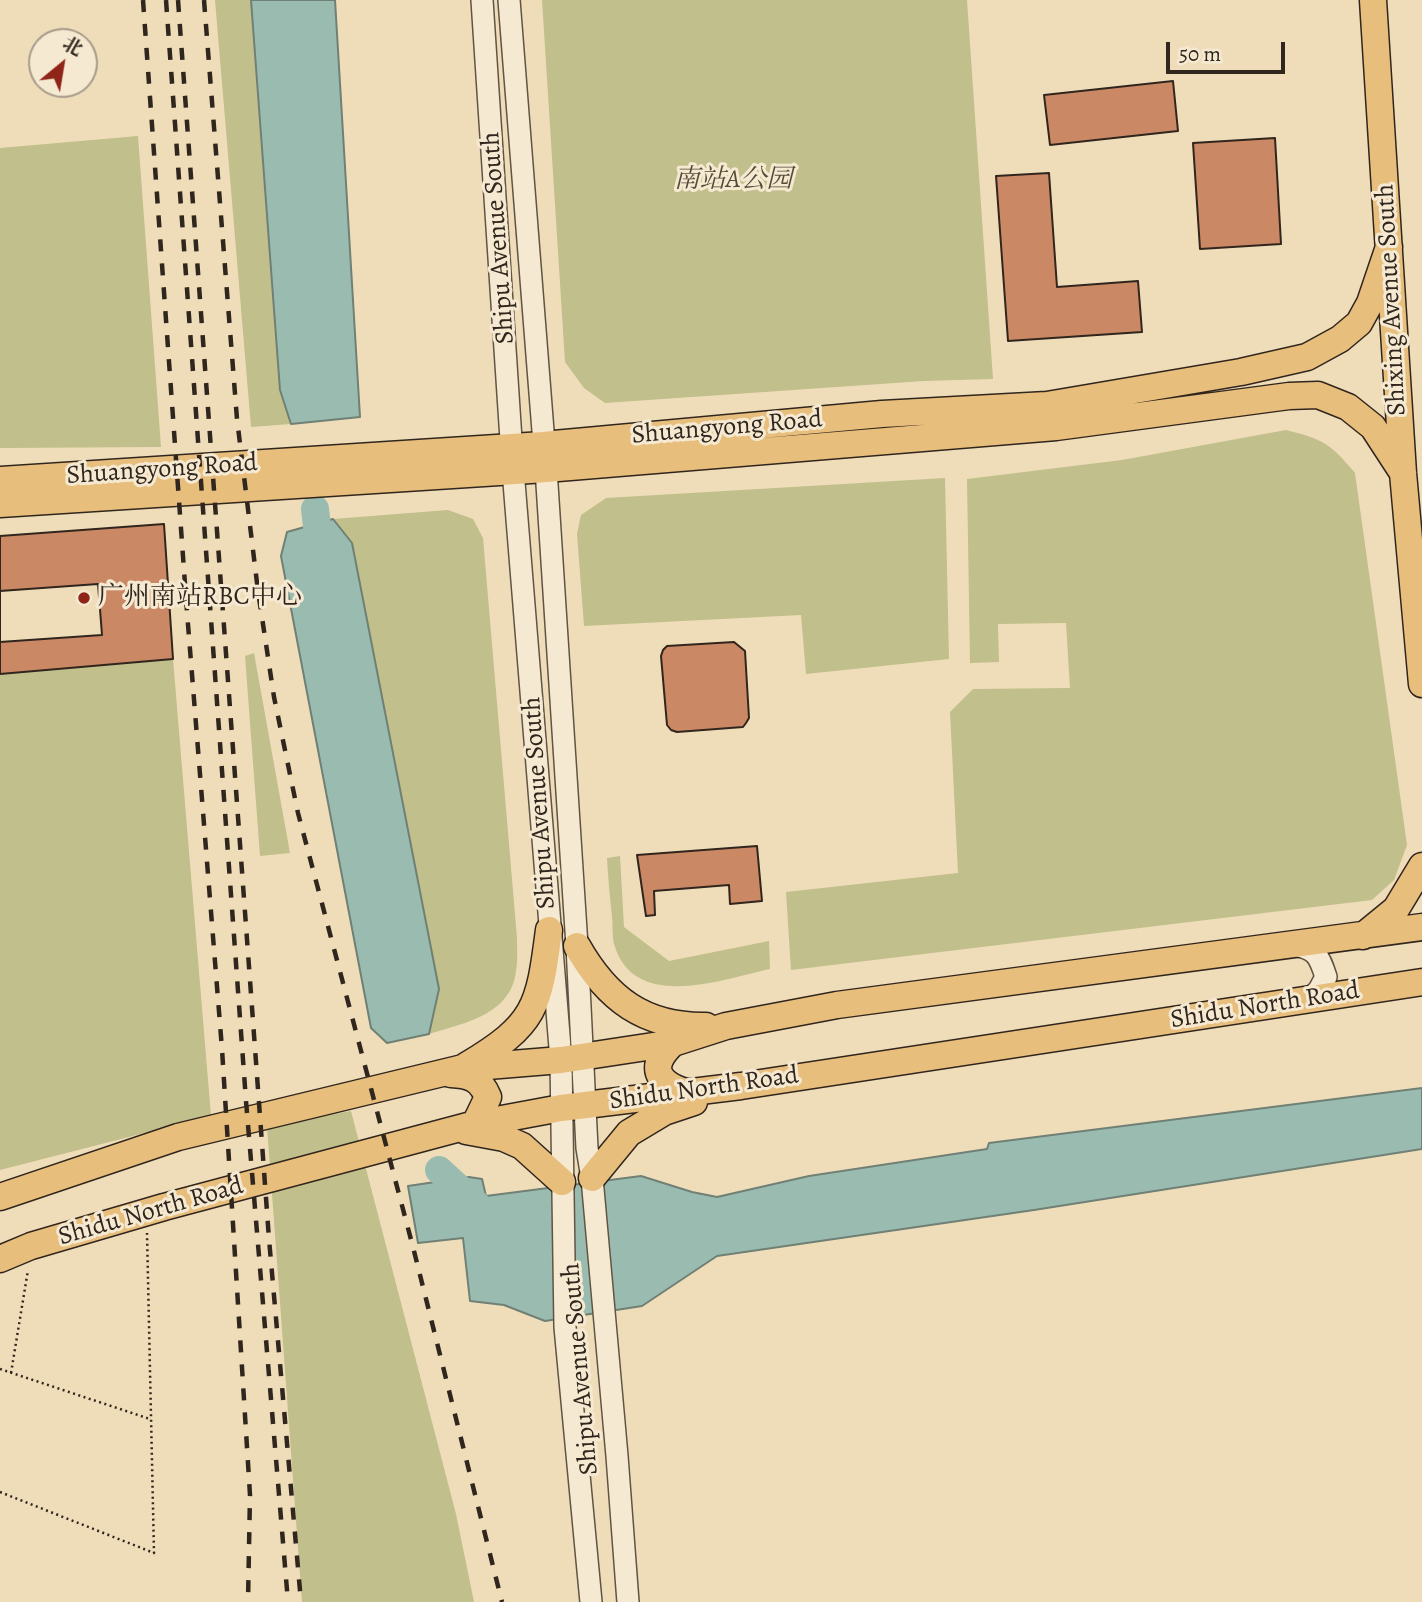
<!DOCTYPE html>
<meta charset="utf-8">
<style>
body{margin:0}
#map{position:relative;width:1422px;height:1602px;overflow:hidden;background:#efddba;font-family:Alegreya,"Noto Serif SC",serif}
canvas{display:block}
.north{position:absolute;left:28px;top:28px;width:70px;height:70px;box-sizing:border-box;background:#f5e9d2;border:2px solid #a79b8a;border-radius:50%;rotate:30deg;font-size:19px;font-weight:700;line-height:28px;text-align:center;color:#31261d}
.north::after{content:'';display:block;margin:auto;width:24px;height:32px;background:#8f2418;clip-path:polygon(50% 0,100% 100%,50% 72%,0 100%)}
.scale{position:absolute;left:1166px;top:42px;width:119px;height:32px;box-sizing:border-box;border:4px solid #31261d;border-top:0;padding-left:9px;font-size:21px;line-height:24px;white-space:nowrap;color:#31261d;-webkit-text-stroke:5px #f5e9d2;paint-order:stroke}
</style>
<div id="map">
<canvas width="1422" height="1602"></canvas>
<div class="north">北</div>
<div class="scale">50 m</div>
</div>
<script>
const ctx = document.querySelector('canvas').getContext('2d');
ctx.lineJoin = 'round';
function fillPath(path, color) {
  ctx.fillStyle = color;
  ctx.fill(path, 'evenodd');
}
function trace(path, color, width, dash) {
  ctx.strokeStyle = color;
  ctx.lineWidth = width;
  ctx.lineCap = dash ? 'butt' : 'round';
  ctx.setLineDash(dash || []);
  ctx.stroke(path);
}
function drawText(font, color, halo, rows, align = 'center') {
  ctx.font = font + ' Alegreya,"Noto Serif SC",serif';
  ctx.lineWidth = 6;
  ctx.setLineDash([]);
  ctx.textBaseline = 'middle';
  ctx.strokeStyle = halo;
  ctx.fillStyle = color;
  for (const [text, x, y, turn = 0] of rows) {
    ctx.save();
    ctx.translate(x, y);
    ctx.rotate((+turn || 0) * Math.PI / 180);
    ctx.textAlign = isNaN(turn) ? turn : align;
    if (halo) ctx.strokeText(text, 0, 0);
    ctx.fillText(text, 0, 0);
    ctx.restore();
  }
}
fillPath(new Path2D(`
 M215 0H251L280 389 291 424 251 427Z
 M542 0H967L993 379 924 381 605 403 584 388 565 362Z
 M138 136 161 447 0 448V148Z
 M1286 430C1323 439 1331 444 1355 473L1407 845 1394 880 1372 900 791 970 786 892 958 873 950 712 973 689 1070 688 1066 623 998 624 999 662 970 663 967 479 1122 460Z
 M945 478 949 659 806 674 801 615 584 626 577 534 581 515 606 498Z
 M448 510 473 519 483 538 517 938C517 948 518 960 516 971 511 1015 464 1023 429 1034L439 989 352 543 333 519Z
 M254 653 290 853 260 856 245 656Z
 M173 659 211 1116 0 1170V674Z
 M620 856 624 927 669 961 769 941 770 969C723 979 634 1013 614 944 612 936 613 926 612 917 610 898 608 878 607 858Z
 M351 1111 456 1514 474 1602H302L267 1126Z`), '#c1bf8b');
const water = new Path2D(`
 M251 0H335L360 417 291 424 280 390Z
 M333 519 352 543 439 989 429 1034 387 1043 371 1028 281 556 287 532Z
 M1422 1088V1149L1034 1210 717 1256 642 1306 545 1321 504 1305 470 1301 463 1238 418 1243 408 1186 469 1177 482 1179 486 1196 641 1176 692 1192 717 1197 809 1176 987 1149 989 1143Z`);
fillPath(water, '#9abcb0');
trace(water, '#708075', 2);
trace(new Path2D(`
 M315 509 321 562
 M439 1170 476 1204`), '#9abcb0', 28);
const building = new Path2D(`
 M1173 81 1178 131 1050 145 1044 95Z
 M1275 138 1281 244 1200 249 1193 143Z
 M1049 173 1057 287 1138 281 1142 332 1008 341 996 176Z
 M164 524 173 659 0 674V536Z
 M98 584 102 635 0 642V591Z
 M734 642 745 651 749 718 746 723 743 727 677 732 671 730 667 725 661 656 663 650 667 646Z
 M757 846 762 901 730 904 729 885 654 891 655 915 646 916 637 855Z`);
fillPath(building, '#cb8865');
trace(building, '#31261d', 2);
const minor = new Path2D(`
 M482 0 513 470 561 1060 565 1327 591 1602
 M509 0 546 469 577 946 587 1148 592 1178 617 1456 628 1602
 M1294 945C1316 949 1319 955 1326 977L1319 990 1309 1000`);
const major = new Path2D(`
 M1373 0 1403 473 1422 684
 M0 480 543 445 882 414 1047 405 1241 372 1307 357 1340 339 1359 323 1370 303 1389 247
 M0 504 546 469 1056 427 1289 396 1318 395 1348 407 1373 427 1403 473
 M1363 936 1396 909 1422 866
 M577 946C607 999 644 1027 706 1026
 M673 1043C648 1066 656 1083 686 1092
 M466 1066C536 1024 539 1008 549 930
 M451 1074C470 1075 480 1078 488 1097L475 1124
 M466 1131 504 1138 522 1146 562 1182
 M592 1178 629 1133 664 1112 694 1102
 M0 1197 178 1137 463 1068 561 1060 673 1043 726 1026 837 1005 1422 927
 M0 1259 31 1246 164 1207 475 1124 561 1108 741 1086 1422 982`);
trace(minor, '#605444', 24);
trace(major, '#31261d', 29);
trace(new Path2D(`
 M0 1369 150 1419
 M11 1373 28 1270
 M0 1492 154 1553 147 1233`), '#31261d', 2.5, [2, 3.5]);
trace(minor, '#f5e9d2', 21);
trace(major, '#e8be7d', 26);
trace(new Path2D(`
 M143 0 187 612 222 1049 250 1495 248 1602
 M166 0 246 1101 288 1602
 M178 0 269 1239 301 1602
 M204 0 237 419 258 591 274 697 298 813 413 1247 502 1602`), '#31261d', 4.5, [12, 12]);
for (const [x, y, r, color] of [
 [84,598,7,"#8f2418"]
]) {
  const dot = new Path2D();
  dot.arc(x, y, r, 0, 2 * Math.PI);
  ctx.fillStyle = color;
  ctx.fill(dot);
  trace(dot, '#f5e9d2', 2.5);
}
drawText('italic 26px', '#554c38', '#f5e9d2', [
 ["南站A公园",733,181]
]);
drawText('26px', '#31261d', '#f5e9d2', [
 ["Shipu Avenue South",499,238,-94],
 ["Shixing Avenue South",1392,300,-93],
 ["Shuangyong Road",727,428,-5],
 ["Shuangyong Road",162,470,-4],
 ["Shipu Avenue South",540,803,-94],
 ["Shidu North Road",1265,1006,-9],
 ["Shidu North Road",704,1089,-8],
 ["Shidu North Road",151,1212,-16],
 ["Shipu Avenue South",581,1369,-95]
]);
drawText('26px', '#31261d', '#f5e9d2', [
 ["广州南站RBC中心",98,598]
], 'left');
</script>
